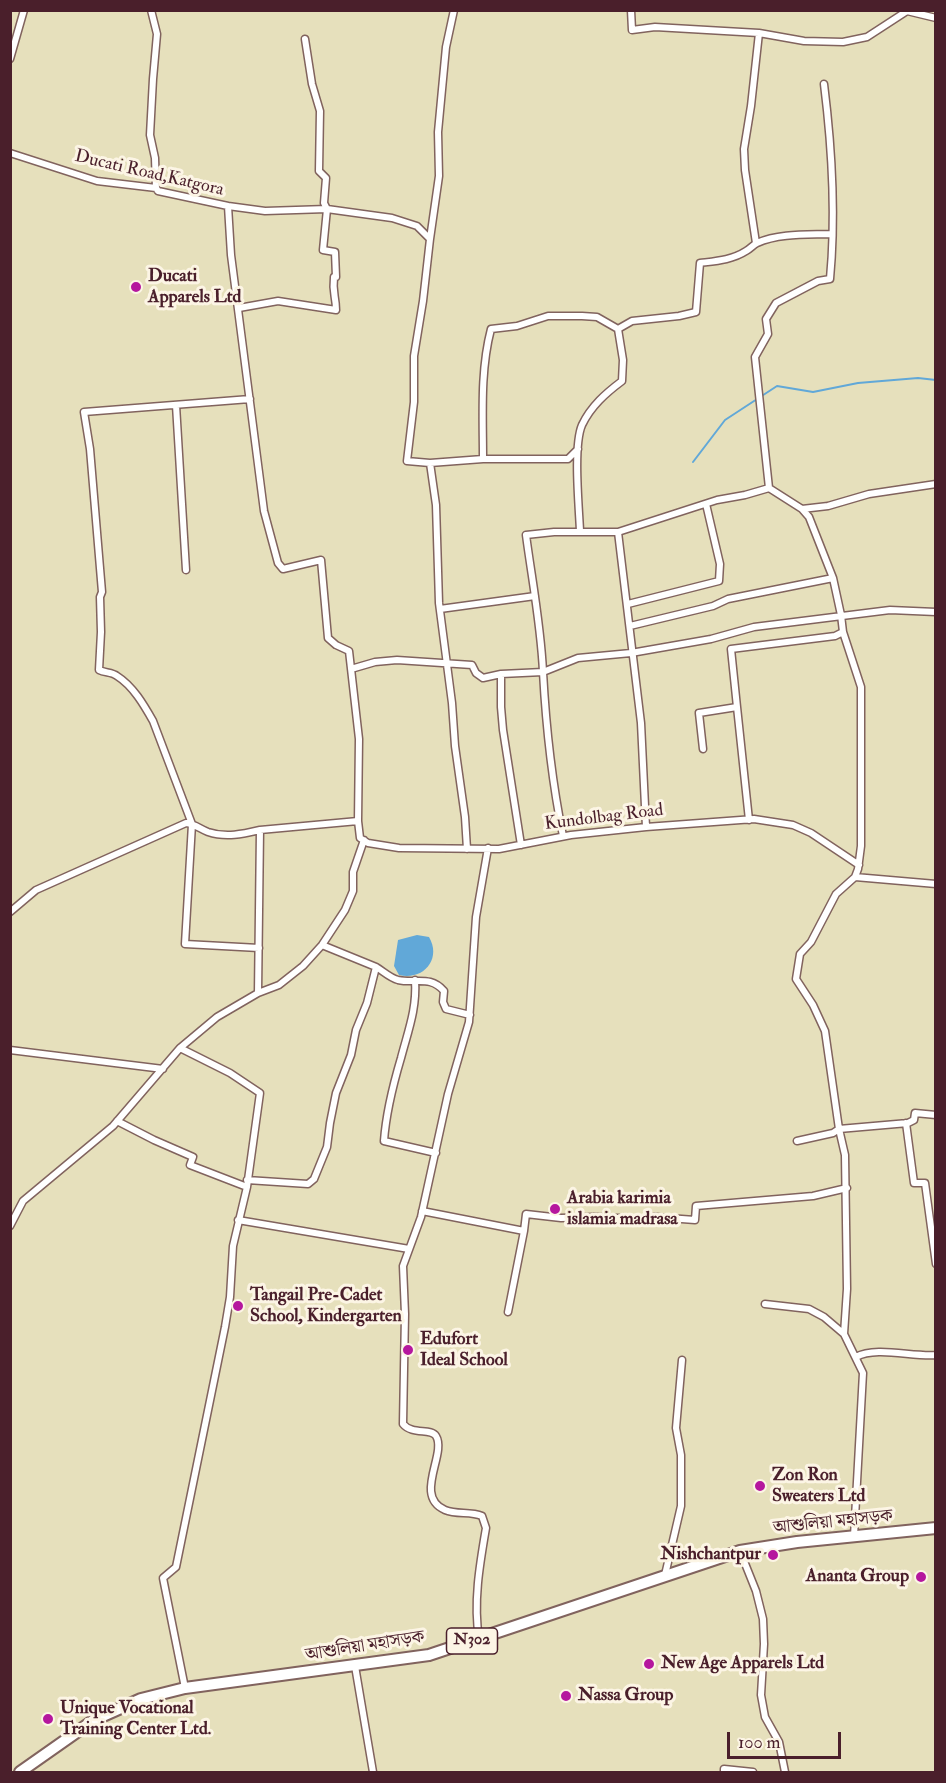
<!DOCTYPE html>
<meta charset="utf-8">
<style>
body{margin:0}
#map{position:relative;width:946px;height:1783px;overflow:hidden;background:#e6e0bc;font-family:"IM FELL Double Pica",serif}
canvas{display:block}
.frame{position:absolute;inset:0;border:12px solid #4a1f2b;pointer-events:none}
.scale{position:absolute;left:727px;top:1732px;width:114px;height:27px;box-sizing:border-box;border:3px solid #4a1f2b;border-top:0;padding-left:8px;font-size:18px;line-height:21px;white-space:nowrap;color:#4a1f2b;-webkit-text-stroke:4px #fcf5e5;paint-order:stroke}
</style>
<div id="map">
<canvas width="946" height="1783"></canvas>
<div class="frame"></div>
<div class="scale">100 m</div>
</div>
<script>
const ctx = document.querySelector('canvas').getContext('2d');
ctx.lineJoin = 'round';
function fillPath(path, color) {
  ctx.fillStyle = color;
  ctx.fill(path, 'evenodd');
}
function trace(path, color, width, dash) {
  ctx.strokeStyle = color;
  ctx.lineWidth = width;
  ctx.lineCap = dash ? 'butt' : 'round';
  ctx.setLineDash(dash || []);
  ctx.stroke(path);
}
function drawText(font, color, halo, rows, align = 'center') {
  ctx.font = font + ' "IM FELL Double Pica","Noto Serif Bengali",serif';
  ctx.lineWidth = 6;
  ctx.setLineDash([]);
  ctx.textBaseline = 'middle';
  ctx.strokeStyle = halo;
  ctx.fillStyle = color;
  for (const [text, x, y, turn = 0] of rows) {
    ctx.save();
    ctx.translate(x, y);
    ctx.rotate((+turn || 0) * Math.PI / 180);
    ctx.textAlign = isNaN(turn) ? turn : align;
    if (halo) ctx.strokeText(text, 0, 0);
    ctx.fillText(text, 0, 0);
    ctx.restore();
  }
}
fillPath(new Path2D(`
 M417 935 429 937C442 959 423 981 399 975L394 966 398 940Z`), '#61a8d8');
trace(new Path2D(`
 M693 462 725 420 777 386 813 392 858 383 918 378 936 380`), '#61a8d8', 2);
const street = new Path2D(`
 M151 10 157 34 153 79 150 135 155 158 156 188
 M631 10 632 30 655 27 759 33 804 41 843 42 867 37 907 11 936 18
 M10 59 24 10
 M824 84C832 148 836 215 830 279L818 281 776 303 766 319 768 334 755 357 769 488 802 509 809 517 833 578 841 615 843 632 861 687V846L858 869 855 877 836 894 811 942 800 954 796 979 813 1005 825 1031 839 1129 845 1155 847 1289 844 1334 863 1373 854 1536
 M10 153 97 181 156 188 158 191 228 206 231 255 264 511 278 563 283 569 321 560 328 638 336 645 349 651 359 739 358 821 260 830 258 993 217 1017 180 1048 113 1126 23 1201 10 1226
 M228 206 265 211 327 209 392 218 417 226 430 239 423 301 414 356V402L407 461 430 463 436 505 439 603 452 703 455 746 465 817 467 849
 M430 239 439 176 438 132 446 47 454 10
 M756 243 745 170 744 149 751 106 759 33
 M239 308 278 301 336 310C336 296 332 293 334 277H336L335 252 323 250 327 209 324 203 326 178 319 171 320 111 312 84 305 39
 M250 399 84 412 90 449 102 592 100 597 101 632 99 670C105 673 112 672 117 676 133 686 144 705 153 721L192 824 185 944 259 948
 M176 405 186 570
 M483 459C483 416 480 371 491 329L517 326 548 316H582L597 317 618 329
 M430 463 483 459H568L578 449
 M802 509 828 506 869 494 936 484
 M580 531C579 507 573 446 582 425 591 406 606 393 622 381L623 360 618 329 632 321 679 316 696 312 700 263C716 261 732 260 746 251 750 249 753 245 757 243 780 233 808 235 832 234
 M618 532 641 723 646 827
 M628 604 719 581 720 564 706 504
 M440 609 535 596
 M630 626 713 606 728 599 833 578
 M351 669 375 662 397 660 472 665 476 673 483 678 501 674 543 672 578 658 631 653 711 639 754 627 890 610 936 612
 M501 674V707L503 730 521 845
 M737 707 749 820
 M703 749 699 713 737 707 731 649 835 636 843 632
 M358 821 360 838 368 843 399 848 499 849 571 835 646 827 754 819 793 825 811 833 859 865
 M563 836C552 782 546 727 543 672 541 626 532 580 526 535L554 532H618L717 500 745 495 769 488
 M855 877 936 884
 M10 912 36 890 186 823C195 824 200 829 208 832 226 838 243 834 260 830
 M376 967C383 971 390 978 398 980 416 984 430 975 444 991L443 1002 446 1009 470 1015
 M415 980C417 1009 408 1031 401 1058 393 1085 386 1113 384 1141L436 1153
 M258 993 279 985 303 966 322 945 345 910 353 891V872L364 840
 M180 1048 230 1073 260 1093 247 1187 233 1246 230 1297 225 1327 176 1567 163 1578 185 1688
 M10 1050 163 1069
 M117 1121 154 1140 193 1157 190 1165 247 1187
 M906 1123 914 1183H925L936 1264
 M797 1141 833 1133 839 1129 908 1123 914 1120 915 1113 936 1115
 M247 1180 308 1184 314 1179 327 1147 330 1123 336 1093 351 1055 356 1030 367 1003 376 967 322 945
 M422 1211 524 1231 508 1312
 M238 1220 409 1249
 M524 1231 526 1214 561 1218 595 1217 640 1219 655 1217 695 1220 696 1206 813 1196 847 1188
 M765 1304 809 1309 824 1317 844 1334
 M856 1357C876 1346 912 1357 936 1355
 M740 1551 756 1591 763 1619 764 1644 761 1695 765 1717 779 1742 785 1772
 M665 1575 681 1506V1455L676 1428 682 1360
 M479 1638C473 1602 480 1563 486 1528L482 1516C470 1511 457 1515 445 1510 413 1496 447 1454 436 1436 431 1428 412 1435 403 1424L405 1314 403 1266 421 1217 448 1094 469 1022 476 917 488 848
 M355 1666 373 1772
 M724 1772V1769L753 1772`);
const highway = new Path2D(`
 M20 1772 94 1720 141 1699 185 1688 429 1655 740 1551 797 1542 936 1528`);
trace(street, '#81635e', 9);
trace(highway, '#81635e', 14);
trace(street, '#fff', 6);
trace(highway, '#fff', 10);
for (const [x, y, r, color] of [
 [136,287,6,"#b5179e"],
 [555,1209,6,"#b5179e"],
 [238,1306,6,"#b5179e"],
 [408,1350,6,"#b5179e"],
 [760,1486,6,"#b5179e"],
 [773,1555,6,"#b5179e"],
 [921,1577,6,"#b5179e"],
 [649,1664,6,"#b5179e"],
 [566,1696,6,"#b5179e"],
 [48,1719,6,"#b5179e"]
]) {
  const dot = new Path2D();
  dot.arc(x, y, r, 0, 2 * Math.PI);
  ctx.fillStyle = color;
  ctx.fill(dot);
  trace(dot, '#fcf5e5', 2);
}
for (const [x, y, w] of [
 [472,1641,51]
]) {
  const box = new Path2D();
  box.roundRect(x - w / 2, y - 13, w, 26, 4.5);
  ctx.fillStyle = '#fcf5e5';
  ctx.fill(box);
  trace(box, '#4a1f2b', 1.5);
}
drawText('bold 16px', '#4a1f2b', null, [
 ["N302",472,1641]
]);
drawText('18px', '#4a1f2b', '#fcf5e5', [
 ["Ducati Road,Katgora",149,174,13],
 ["Kundolbag Road",604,818,-7],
 ["আশুলিয়া মহাসড়ক",833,1523,-6],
 ["আশুলিয়া মহাসড়ক",365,1647,-9]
]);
drawText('bold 18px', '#4a1f2b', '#fcf5e5', [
 ["Ducati",148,277],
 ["Apparels Ltd",148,298],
 ["Arabia karimia",567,1199],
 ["islamia madrasa",567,1220],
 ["Tangail Pre-Cadet",250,1296],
 ["School, Kindergarten",250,1317],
 ["Edufort",420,1340],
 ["Ideal School",420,1361],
 ["Zon Ron",772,1476],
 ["Sweaters Ltd",772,1497],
 ["Nishchantpur",761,1555,"right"],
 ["Ananta Group",909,1577,"right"],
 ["New Age Apparels Ltd",661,1664],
 ["Nassa Group",578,1696],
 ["Unique Vocational",60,1709],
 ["Training Center Ltd.",60,1730]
], 'left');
</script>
